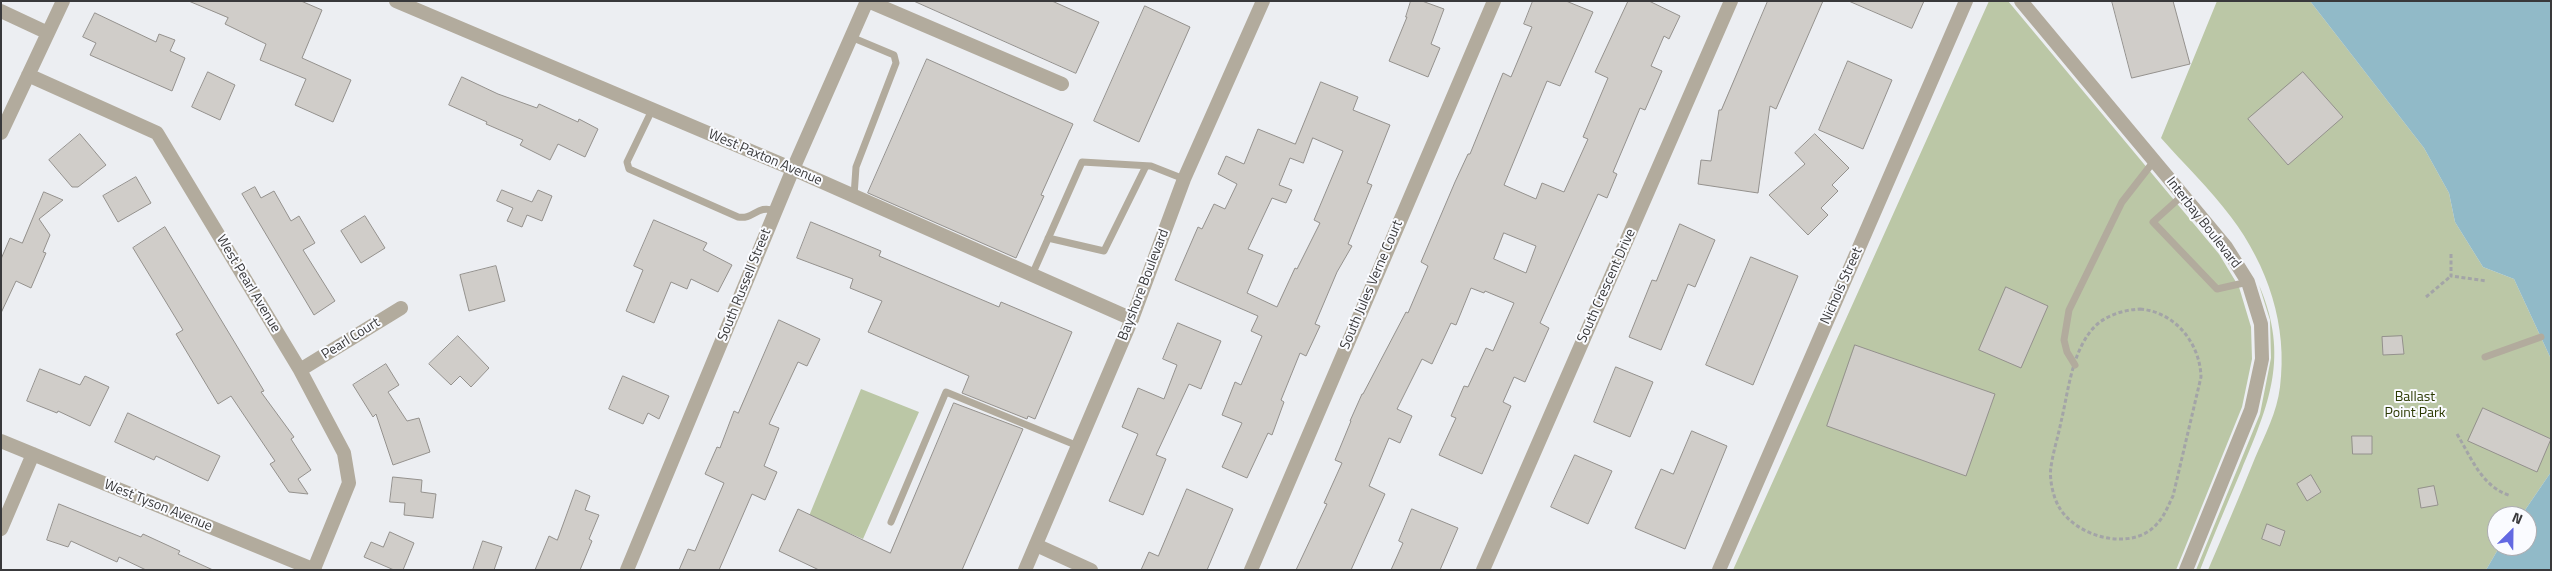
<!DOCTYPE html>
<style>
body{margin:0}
#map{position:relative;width:2552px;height:571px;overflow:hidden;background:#eceef2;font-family:"Titillium Web",sans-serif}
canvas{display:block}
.frame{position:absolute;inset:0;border:2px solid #39393b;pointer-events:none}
.north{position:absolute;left:2487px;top:506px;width:50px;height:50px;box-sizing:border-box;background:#fafbff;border:1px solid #adadb1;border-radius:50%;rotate:23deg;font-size:14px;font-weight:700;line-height:20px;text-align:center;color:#39393b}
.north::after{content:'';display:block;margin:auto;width:18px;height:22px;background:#6369e2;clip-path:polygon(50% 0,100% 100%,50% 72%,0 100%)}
</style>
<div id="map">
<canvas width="2552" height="571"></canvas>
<div class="frame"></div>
<div class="north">N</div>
</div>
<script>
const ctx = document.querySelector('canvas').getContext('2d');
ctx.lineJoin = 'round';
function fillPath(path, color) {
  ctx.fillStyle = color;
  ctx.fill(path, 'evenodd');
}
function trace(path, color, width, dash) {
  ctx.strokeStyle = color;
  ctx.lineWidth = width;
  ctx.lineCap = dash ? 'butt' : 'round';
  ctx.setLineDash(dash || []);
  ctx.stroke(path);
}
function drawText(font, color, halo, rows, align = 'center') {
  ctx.font = font + ' "Titillium Web",sans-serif';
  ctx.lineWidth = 4;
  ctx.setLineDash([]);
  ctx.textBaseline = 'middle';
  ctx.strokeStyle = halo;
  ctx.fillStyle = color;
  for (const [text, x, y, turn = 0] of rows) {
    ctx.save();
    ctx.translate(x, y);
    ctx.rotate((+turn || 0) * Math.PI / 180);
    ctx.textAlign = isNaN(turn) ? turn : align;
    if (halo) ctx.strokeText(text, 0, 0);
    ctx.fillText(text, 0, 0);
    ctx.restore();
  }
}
fillPath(new Path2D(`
 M1989 1H2008L2219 254 2239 287 2251 327 2252 359 2242 407 2176 570H1733Z
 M2217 1H2310L2424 148 2449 193 2455 222 2483 267 2514 279 2551 359V472L2521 516H2497V546H2500L2486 570H2208C2224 533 2240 495 2255 458 2265 435 2277 412 2280 387 2288 326 2268 266 2231 217 2210 189 2184 164 2161 138Z
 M2259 285C2290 357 2269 404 2241 471 2227 504 2213 537 2200 570H2196L2260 414 2271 358 2270 320Z
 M861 389 919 412 863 539 809 516Z`), '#bbc7a6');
fillPath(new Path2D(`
 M2310 1H2551V359L2514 279 2483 267 2455 222 2449 193 2424 148Z
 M2551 472V570H2486L2500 546H2527V516H2521Z`), '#91bac8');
const building = new Path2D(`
 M189 1H301L322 10 302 58 351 80 333 122 295 105 306 79 260 60 266 44 225 24 228 18Z
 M914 1H1052L1099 22 1076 73Z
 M1411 1H1422L1444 9 1431 44 1440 48 1428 77 1389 61 1407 17H1406Z
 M1533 1H1566L1593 12 1560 86 1547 81 1504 185 1536 199 1542 183 1564 192 1588 139 1583 137 1608 78 1595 72 1628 1H1649L1680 16 1669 39 1664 36 1651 66 1662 71 1645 110 1640 108 1613 172 1617 174 1607 198 1598 194 1540 323 1549 328 1525 382 1514 377 1503 402 1511 406 1482 474 1439 455 1456 418 1451 416 1464 386 1468 387 1486 348 1493 351 1514 303 1485 291 1484 293 1471 288 1456 325 1451 323 1432 364 1422 359 1397 409 1412 416 1400 443 1389 438 1369 486 1385 494 1351 570H1296L1327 504 1324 503 1342 463 1335 460 1351 421H1350L1362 394H1363L1406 312 1408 313 1428 266 1421 262 1455 182 1468 154H1470L1503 73 1511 77 1532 27 1524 24ZM1504 233 1536 246 1526 273 1494 259Z
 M1768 1H1823L1776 109 1770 106 1758 193 1698 184 1701 160 1711 161 1719 110H1721Z
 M1849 1H1924L1912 28Z
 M2112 1H2173L2190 64 2132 78Z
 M1145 6 1190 27 1139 142 1094 121Z
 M95 13 156 42 159 34 175 40 170 51 185 58 172 91 90 55 96 43 83 37Z
 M927 59 1073 124 1041 195 1044 196 1016 258 868 193Z
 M1848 61 1892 80 1863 149 1819 130Z
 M208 72 235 85 220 120 192 107Z
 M2303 72 2343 117 2288 165 2248 119Z
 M462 77 498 94 537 108 539 104 578 122 579 119 598 129 585 157 558 144 550 160 520 145 523 140 486 124 487 122 449 105Z
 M1321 82 1358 97 1353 110 1390 125 1367 183 1372 185 1348 244 1352 246 1337 272 1315 324 1320 326 1306 356 1300 353 1281 400 1284 402 1272 435 1268 433 1247 478 1222 467 1242 423 1222 415 1235 382 1241 385 1262 336 1251 331 1258 316 1175 280 1198 227 1202 229 1214 204 1225 209 1237 184 1218 174 1226 156 1244 164 1258 129 1295 144ZM1313 138 1343 151 1314 220 1320 223 1297 269 1295 268 1277 307 1247 293 1263 255 1248 249 1272 198 1286 203 1292 190 1279 185 1290 158 1303 163Z
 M80 134 106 165 78 187H72L49 160Z
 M1815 134 1849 168 1832 185 1838 191 1821 208 1828 215 1808 235 1769 195 1805 164 1795 153Z
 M136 177 151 203 118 222 103 196Z
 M255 187 261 198 274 191 291 221 299 216 315 243 303 250 335 301 314 315 242 194Z
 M502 190 532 202 538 190 552 196 542 221 527 215 522 227 507 221 513 208 497 201Z
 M44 192 63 200 39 219 50 235 43 252 46 253 31 288 16 281 1 313V259L10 238 22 243Z
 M365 216 385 248 361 263 341 231Z
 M654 220 707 243 703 250 732 265 718 292 691 279 687 289 671 282 654 323 626 311 643 270 634 266Z
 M811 222 881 251 879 256 999 307 1001 302 1072 332 1035 419 1028 416 1027 419 962 393 969 376 868 332 882 301 850 288 853 279 797 258Z
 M1680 224 1715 240 1695 287 1688 284 1661 350 1629 337 1652 280 1656 281Z
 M165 227 264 391 261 392 294 437 291 439 311 470 298 479 308 494 289 492 270 464 275 461 231 396 218 404 176 334 183 330 133 248Z
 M1751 257 1798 276 1753 385 1706 365Z
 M496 266 505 301 469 311 460 275Z
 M2006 287 2048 306 2021 368 1979 350Z
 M779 320 820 339 807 366 798 362 769 424 779 428 764 466 777 472 765 500 752 494 719 570H679L688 549 695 551 724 483 705 474 717 447 720 448 734 411 738 413Z
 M1178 323 1221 341 1201 389 1189 384 1156 455 1166 459 1143 515 1109 501 1138 434 1122 427 1138 388 1164 399 1177 365 1163 359Z
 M458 336 489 368 471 387 460 376 451 385 429 364Z
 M2402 336 2404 354 2383 355 2382 337Z
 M1855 345 1995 394 1966 476 1827 426Z
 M386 364 399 385 388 392 407 421 419 418 430 452 393 465 376 414 373 417 353 385Z
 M1616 367 1653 382 1630 437 1594 422Z
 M40 369 80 385 85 376 109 387 90 426 58 411 57 413 27 401Z
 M623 376 669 396 659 419 648 413 643 424 609 409Z
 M954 403 1023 429 962 570H819L779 551 798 509 890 553Z
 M2483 408 2551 439 2537 472 2468 441Z
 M128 413 220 456 208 481 156 456 154 460 115 442Z
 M1692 431 1727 446 1685 549 1635 528 1661 469 1673 474Z
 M2352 436H2372V454H2353Z
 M1575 455 1612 471 1588 524 1551 507Z
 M2311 475 2321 492 2307 501 2297 484Z
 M393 477 422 480 421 492 436 494 433 518 404 515 405 503 390 502Z
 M2434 486 2438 505 2421 508 2418 489Z
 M1187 489 1233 509 1207 570H1141L1149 552 1158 556Z
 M576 490 590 496 585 510 599 515 589 539 592 541 580 570H535L549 536 557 540Z
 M59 504 141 537 143 534 180 551 178 554 213 570H146L119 557 117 562 71 541 68 547 47 540Z
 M1412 509 1458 528 1440 570H1391L1403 543 1399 541Z
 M2267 524 2285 531 2280 546 2262 539Z
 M390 532 414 543 403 570H394L364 557 371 542 383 547Z
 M483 541 502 547 494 570H473Z`);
fillPath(building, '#d0cdc9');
trace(building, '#94918d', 1);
trace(new Path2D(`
 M2451 254V276L2487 281
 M2426 297 2451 276
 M2140 309C2175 312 2200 343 2201 377L2173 496C2168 506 2164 517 2156 525 2131 552 2076 537 2059 507 2053 497 2049 478 2051 467 2053 452 2058 437 2061 422 2068 393 2071 357 2090 332 2102 316 2122 310 2140 309Z
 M2457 434C2472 459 2482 487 2511 496`), '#a3a4a7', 3, [4, 2.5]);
trace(new Path2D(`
 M851 37 894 55 896 63 856 167 854 196
 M652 110 627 162 629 169 738 217C754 220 757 204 775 211
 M2183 195 2153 222 2217 289 2248 282
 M1048 238 1104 251 1146 166
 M1032 275 1082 162 1151 166 1184 179
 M2485 357 2541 337
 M2075 365 2067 352 2064 340 2069 310 2122 202 2154 161
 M891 522 946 392 1078 446`), '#b2ab9d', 7);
trace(new Path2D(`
 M396 1 793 169 1132 319
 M868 1 1062 84
 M2021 1 2226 247 2248 282 2261 324 2262 359 2251 410 2186 570
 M1 11 48 33
 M28 75 157 133 300 370 344 453 349 483 314 569
 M1 133 63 1
 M300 370 401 308
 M1 441 315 570
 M1 529 33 454
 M1036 545 1091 570
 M627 570 793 169 867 1
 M1251 570 1494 1
 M1483 570 1731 1
 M1719 570 1966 1`), '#b2ab9d', 14);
trace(new Path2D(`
 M1025 570 1132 319 1184 179 1263 1`), '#b2ab9d', 14);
drawText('14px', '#39393b', '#fafbff', [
 ["West Paxton Avenue",765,158,23],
 ["Interbay Boulevard",2203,223,52],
 ["West Pearl Avenue",248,284,59],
 ["South Russell Street",745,285,-68],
 ["Bayshore Boulevard",1144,285,-69],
 ["South Jules Verne Court",1372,285,-67],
 ["South Crescent Drive",1607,286,-66],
 ["Nichols Street",1842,286,-66],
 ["Pearl Court",351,339,-32],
 ["West Tyson Avenue",158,506,22]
]);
drawText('14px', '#2b3902', '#fafbff', [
 ["Ballast",2415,398],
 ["Point Park",2415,414]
]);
</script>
